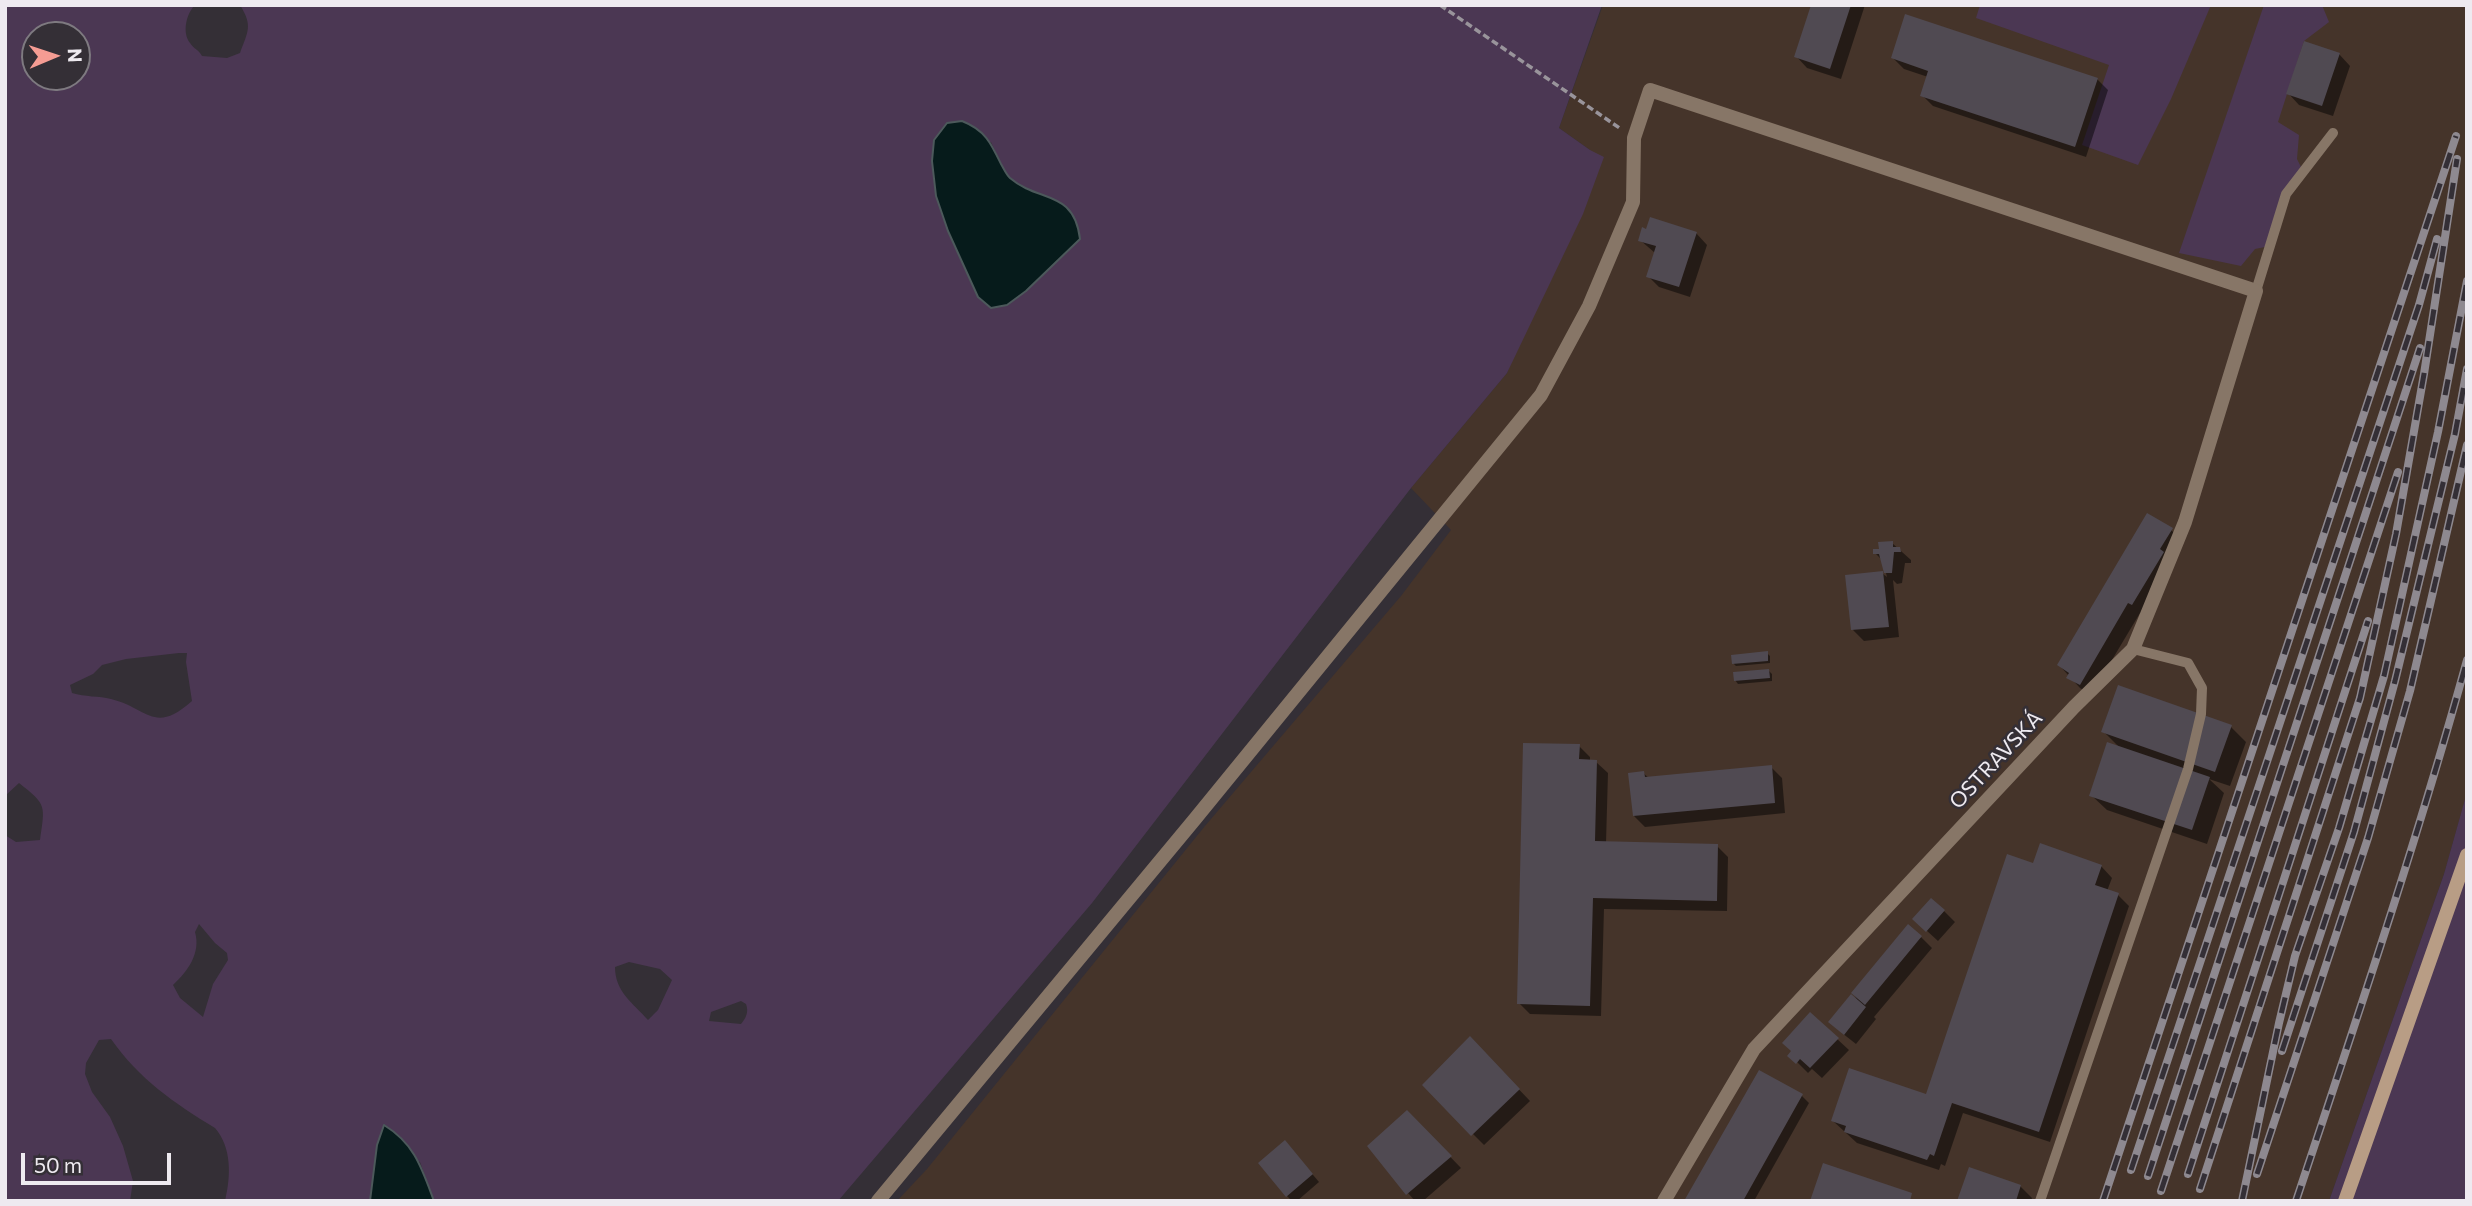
<!DOCTYPE html>
<meta charset="utf-8">
<style>
body{margin:0}
#map{position:relative;width:2472px;height:1206px;overflow:hidden;background:#342f36;font-family:Commissioner,sans-serif}
canvas{display:block}
.frame{position:absolute;inset:0;border:7px solid #eeeaf0;pointer-events:none}
.north{position:absolute;left:21px;top:21px;width:70px;height:70px;box-sizing:border-box;background:#342f36;border:2px solid #7e7a80;border-radius:50%;rotate:88deg;font-size:19px;font-weight:700;line-height:28px;text-align:center;color:#eeeaf0}
.north::after{content:'';display:block;margin:auto;width:24px;height:32px;background:#f59c93;clip-path:polygon(50% 0,100% 100%,50% 72%,0 100%)}
.scale{position:absolute;left:21px;top:1153px;width:150px;height:32px;box-sizing:border-box;border:4px solid #eeeaf0;border-top:0;padding-left:9px;font-size:21px;line-height:24px;white-space:nowrap;color:#eeeaf0;-webkit-text-stroke:5px #342f36;paint-order:stroke}
</style>
<div id="map">
<canvas width="2472" height="1206"></canvas>
<div class="frame"></div>
<div class="north">N</div>
<div class="scale">50 m</div>
</div>
<script>
const ctx = document.querySelector('canvas').getContext('2d');
ctx.lineJoin = 'round';
function fillPath(path, color) {
  ctx.fillStyle = color;
  ctx.fill(path, 'evenodd');
}
function trace(path, color, width, dash) {
  ctx.strokeStyle = color;
  ctx.lineWidth = width;
  ctx.lineCap = dash ? 'butt' : 'round';
  ctx.setLineDash(dash || []);
  ctx.stroke(path);
}
function drawText(font, color, halo, rows, align = 'center') {
  ctx.font = font + ' Commissioner,sans-serif';
  ctx.lineWidth = 5;
  ctx.setLineDash([]);
  ctx.textBaseline = 'middle';
  ctx.strokeStyle = halo;
  ctx.fillStyle = color;
  for (const [text, x, y, turn = 0] of rows) {
    ctx.save();
    ctx.translate(x, y);
    ctx.rotate((+turn || 0) * Math.PI / 180);
    ctx.textAlign = isNaN(turn) ? turn : align;
    if (halo) ctx.strokeText(text, 0, 0);
    ctx.fillText(text, 0, 0);
    ctx.restore();
  }
}
fillPath(new Path2D(`
 M1603 5H2467V793L2444 874 2329 1201H897L927 1169 1205 826 1401 596 1451 530 1411 488 1507 373 1590 150 1559 128Z`), '#45342a');
fillPath(new Path2D(`
 M5 5H195C186 14 182 33 190 43 194 49 199 50 202 56L227 58 240 53C248 31 253 26 240 5H1602L1559 128 1590 150 1604 157 1583 214 1507 373 1411 488 1092 903 838 1201H434L420 1162 377 1145 370 1201H225C231 1176 232 1148 215 1128 174 1103 139 1079 111 1039L99 1040 86 1063 85 1074 92 1092 110 1117 123 1146 133 1181 130 1201H5V835L16 842 40 840C45 805 47 805 19 783L5 796ZM35 35H77V77H35ZM934 140 991 142 1007 176 1017 183ZM179 653H187L186 662 192 701C154 735 148 708 111 699 99 696 85 697 72 693L70 685 93 674 102 665 126 659ZM199 924 215 943 227 953 228 960 213 984 203 1017 180 998 173 985C188 971 201 953 195 932ZM629 962 660 969 672 980 658 1010 648 1020C633 1003 615 992 615 967ZM741 1001 746 1004C749 1012 746 1018 741 1024L709 1021 711 1012Z
 M1980 5H2211L2171 99 2138 165 2082 145 2109 65 1976 18Z
 M2264 5H2322L2329 22 2304 41 2278 122 2299 135 2297 159 2303 171 2286 194 2270 246 2255 249 2241 266 2179 253Z
 M2467 792V1201H2329L2444 874Z`), '#4b3753');
const water = new Path2D(`
 M962 121C985 130 991 143 1001 164 1004 169 1006 174 1010 178 1039 203 1074 189 1080 239L1026 291 1007 305 991 308 978 297 948 231 936 196 932 161 934 140 947 123Z
 M384 1125C415 1144 422 1169 434 1201H370L377 1145Z`);
fillPath(water, '#061b1b');
trace(water, '#4c595b', 2);
fillPath(new Path2D(`
 M1813 5H1865L1841 79 1807 68 1796 56Z
 M2339 54 2350 66 2333 116 2299 105 2288 93Z
 M1893 58 2097 79 2108 90 2086 157 1933 106 1922 95 1928 77 1904 69Z
 M1696 233 1707 245 1690 297 1659 287 1648 276 1655 253 1640 240Z
 M2171 530 2183 541 2144 615 2140 613 2091 695 2080 688 2059 665Z
 M1892 543 1911 560V563H1905L1902 583 1897 584 1893 580 1899 637 1864 641 1853 630 1882 573 1887 577 1883 561 1875 553Z
 M1767 653 1770 656V663L1736 666 1733 663Z
 M1769 671 1772 674V681L1738 684 1735 680Z
 M2231 727 2246 742 2230 786 2209 779 2224 793 2207 844 2107 810 2091 795 2121 749 2103 731Z
 M1579 746 1590 757V761L1596 762 1608 773 1606 843 1717 846 1728 857 1727 911 1604 909 1601 1016 1530 1014 1519 1003Z
 M1771 767 1782 778 1785 813 1645 827 1634 816 1643 773 1649 778Z
 M2034 865 2101 866 2112 878 2107 891 2118 895 2129 906 2050 1142 1963 1113 1945 1166 1941 1164 1939 1170 1857 1143 1833 1121 1927 1096Z
 M1944 911 1955 922 1938 941 1926 930Z
 M1921 937 1932 948 1874 1017 1876 1019 1856 1044 1842 1033 1859 1003 1853 993Z
 M1810 1014 1849 1050 1822 1078 1812 1069 1808 1073 1790 1055Z
 M1470 1038 1530 1101 1484 1145 1424 1085Z
 M1760 1072 1802 1096 1809 1103 1754 1201H1686Z
 M1407 1112 1461 1168 1423 1201H1415L1408 1193Z
 M1292 1150 1319 1182 1297 1201H1292L1287 1196Z
 M2020 1186 2032 1198 2031 1201H1959Z`), '#0007');
fillPath(new Path2D(`
 M1811 5H1851L1830 69 1794 57Z
 M1905 14 2098 78 2075 147 1920 96 1928 71 1891 58Z
 M2304 41 2340 53 2322 106 2286 94Z
 M1650 217 1697 232 1679 287 1646 277 1656 246 1638 241 1642 227 1646 229Z
 M2147 513 2173 528 2160 549 2164 552 2132 605 2128 603 2080 685 2066 678 2069 673 2057 665Z
 M1893 541V547H1900L1901 552H1894L1892 573H1884L1879 554H1873V549H1879L1878 542Z
 M1883 571 1889 627 1851 630 1845 575Z
 M1768 651V661L1732 664 1731 655Z
 M1769 669 1770 678 1734 681 1733 672Z
 M2118 685 2232 725 2215 772 2101 732Z
 M2107 742 2210 777 2192 830 2089 796Z
 M1523 743 1580 744 1579 759 1597 760 1595 841 1718 844 1717 901 1593 898 1590 1006 1517 1004Z
 M1772 765 1775 803 1633 816 1628 773 1644 771 1645 777Z
 M2040 843 2102 865 2095 885 2119 893 2039 1132 1952 1103 1934 1156 1930 1154 1927 1160 1844 1132 1846 1126 1831 1121 1849 1068 1926 1094 2007 854 2033 863Z
 M1931 898 1945 910 1926 932 1912 919Z
 M1908 924 1922 936 1865 1005 1851 993Z
 M1851 994 1866 1007 1844 1035 1828 1022Z
 M1810 1012 1839 1038 1810 1068 1800 1059 1796 1064 1787 1056 1791 1051 1782 1043Z
 M1470 1036 1520 1089 1471 1136 1422 1085Z
 M1759 1070 1803 1094 1743 1201H1684Z
 M1407 1110 1452 1156 1406 1195 1367 1146Z
 M1285 1140 1313 1174 1286 1197 1258 1163Z
 M1823 1163 1912 1193 1910 1201H1810Z
 M1969 1167 2021 1185 2016 1201H1957Z`), '#504a52');
trace(new Path2D(`
 M1440 5 1621 129`), '#99949b', 3.5, [7, 3.5]);
trace(new Path2D(`
 M2256 291 2286 194 2333 133
 M2040 1201 2188 769 2201 714 2202 688 2188 663 2133 649`), '#877667', 10);
trace(new Path2D(`
 M878 1201 1195 819 1541 395 1589 306 1633 202 1634 138 1650 90 2256 291 2185 522 2133 649 2074 707 1754 1049 1664 1201`), '#877667', 14);
trace(new Path2D(`
 M2345 1201 2467 855`), '#b89d85', 14);
const rail = new Path2D(`
 M2282 1051 2354 832 2395 681 2455 434 2467 369
 M2131 1170 2419 305 2437 239
 M2188 1174 2368 621
 M2257 1174 2368 838 2410 691 2467 445
 M2148 1176 2420 348
 M2200 1189 2360 698 2396 534 2424 374 2457 159
 M2161 1191 2398 472
 M2103 1201 2456 136
 M2242 1201 2279 1023 2295 956 2339 828 2384 676 2438 432 2467 281
 M2296 1201C2356 1021 2417 842 2467 660`);
trace(rail, '#8e8990', 8);
trace(rail, '#342f36', 5, [16]);
drawText('21px', '#eeeaf0', '#342f36', [
 ["OSTRAVSKÁ",1996,760,-47]
]);
</script>
